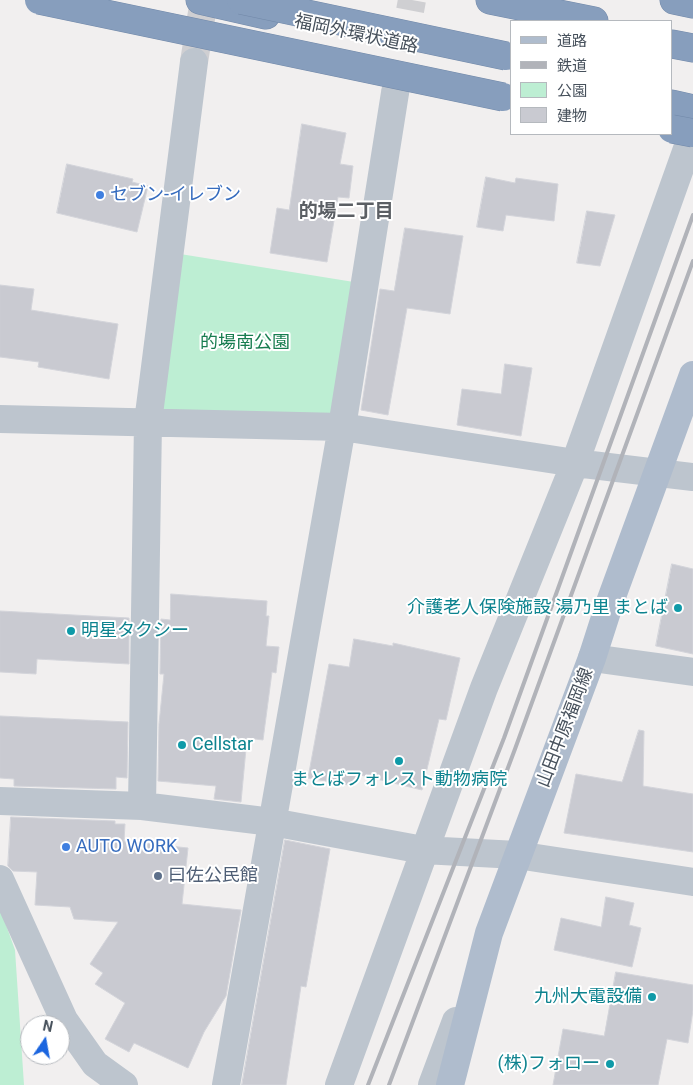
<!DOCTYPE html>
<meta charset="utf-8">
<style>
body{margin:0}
#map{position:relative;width:693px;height:1085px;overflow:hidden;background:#f1efef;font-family:Roboto,"Noto Sans JP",sans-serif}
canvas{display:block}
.legend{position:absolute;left:510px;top:20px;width:162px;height:115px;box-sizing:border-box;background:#fff;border:1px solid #b5b9be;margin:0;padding:6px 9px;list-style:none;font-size:15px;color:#47515c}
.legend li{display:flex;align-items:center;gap:10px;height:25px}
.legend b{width:25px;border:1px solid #b5b9be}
.north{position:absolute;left:20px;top:1015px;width:50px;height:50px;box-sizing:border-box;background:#fff;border:1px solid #b5b9be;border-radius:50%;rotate:12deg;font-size:14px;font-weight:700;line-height:20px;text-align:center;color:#47515c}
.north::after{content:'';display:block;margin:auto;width:18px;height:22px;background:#1b65df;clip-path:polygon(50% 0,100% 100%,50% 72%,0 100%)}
</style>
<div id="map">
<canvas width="693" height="1085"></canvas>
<ul class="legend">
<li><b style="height:6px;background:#afbccd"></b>道路</li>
<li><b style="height:6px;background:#b1b3b9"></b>鉄道</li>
<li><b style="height:14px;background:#bdeed3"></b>公園</li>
<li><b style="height:14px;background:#c9cad1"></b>建物</li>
</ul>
<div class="north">N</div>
</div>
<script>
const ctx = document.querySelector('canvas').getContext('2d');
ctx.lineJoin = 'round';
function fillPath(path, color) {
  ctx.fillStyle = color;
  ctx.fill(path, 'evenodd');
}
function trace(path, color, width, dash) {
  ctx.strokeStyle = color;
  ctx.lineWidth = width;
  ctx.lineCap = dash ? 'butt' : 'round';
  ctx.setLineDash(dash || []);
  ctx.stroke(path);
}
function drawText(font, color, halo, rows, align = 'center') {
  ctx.font = font + ' Roboto,"Noto Sans JP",sans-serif';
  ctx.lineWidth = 4;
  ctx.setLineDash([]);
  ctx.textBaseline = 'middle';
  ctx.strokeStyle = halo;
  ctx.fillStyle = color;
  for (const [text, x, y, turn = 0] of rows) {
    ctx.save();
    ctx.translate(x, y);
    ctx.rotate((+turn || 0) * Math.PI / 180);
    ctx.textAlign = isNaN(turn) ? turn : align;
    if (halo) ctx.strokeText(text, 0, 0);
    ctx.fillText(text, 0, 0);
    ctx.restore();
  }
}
fillPath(new Path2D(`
 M174 253 360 283 339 422 153 419Z
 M0 908 15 950 24 1085H0Z`), '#bdeed3');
const building = new Path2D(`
 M302 124 346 133 340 164 353 166 349 198 338 197 327 262 270 253 277 208 289 210Z
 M67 164 133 179 132 182 148 186 137 232 57 213Z
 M486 177 515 183 516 178 558 184 554 221 506 215 503 231 477 227Z
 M587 211 615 215 600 266 577 263Z
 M405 228 463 236 450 314 407 308 388 415 361 410 380 289 394 291Z
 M0 285 34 289 31 310 118 324 109 379 38 367 39 362 0 357Z
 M505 364 532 368 521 436 457 425 462 389 501 394Z
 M672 564 693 569V654L656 646Z
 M171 594 267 601 266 616H269L266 646 279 647 276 673 272 672 263 740 247 738 241 802 214 799 216 786 158 781 159 724 164 674H160L161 619 170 620Z
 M0 611 129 618V664L37 659 36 674 0 672Z
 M354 639 393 646V643L460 658 446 720 439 719 422 790 356 774 354 786 308 778 329 664 349 667Z
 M0 716 128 722 127 778 116 777V789L14 786V779L0 778Z
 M639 730 644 731 643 786 693 794V852L564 833 576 774 622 782Z
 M11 817 115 821V824H125L124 841 188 848 182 904 241 910 226 996 204 1032 188 1068 134 1043 129 1052 105 1039 125 1003 95 984 103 973 90 964 118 922 74 919 70 907 35 905 37 872 13 871 8 866Z
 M285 840 330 849 306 987 301 986 286 1085H242Z
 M606 897 634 903 629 925 641 928 632 967 554 950 561 918 601 927Z
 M616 972 693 985V1010L688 1043 667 1039 658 1085H553L563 1029 604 1036Z`);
fillPath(building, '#c9cad1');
trace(building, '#d3d4da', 1);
trace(new Path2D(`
 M194 62 204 0
 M395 93 412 0`), '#cfcfd2', 28, [28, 14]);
const highway = new Path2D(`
 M200 0 266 15
 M490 0 594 21
 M674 0 693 4
 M672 44 693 48
 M672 104 693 109`);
trace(highway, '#7289a9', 29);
trace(new Path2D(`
 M0 419 342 427 575 463 693 477
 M592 658 693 672
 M0 801 142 806 272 822 423 850 517 855 693 882
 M142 806 148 422 194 62
 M0 879 64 1020 95 1064 124 1085
 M226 1085 342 427 395 93
 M339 1085 484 688 575 463 693 132
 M432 1085 456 1021`), '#bdc5ce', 28);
trace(new Path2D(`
 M450 1085 489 933 592 658 610 602 693 375`), '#afbccd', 28);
trace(highway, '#879ebd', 28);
trace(new Path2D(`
 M368 1085 504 738 693 215
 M389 1085 515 749 693 261`), '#b1b3b9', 4);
const highwayBridge = new Path2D(`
 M39 0 503 97
 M241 0 506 56
 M672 129 693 133`);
trace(highwayBridge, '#7289a9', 29, []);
trace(highwayBridge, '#879ebd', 28);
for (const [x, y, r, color] of [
 [100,195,5,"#3f7fe0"],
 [678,608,5,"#0f9aa8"],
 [71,631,5,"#0f9aa8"],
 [182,745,5,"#0f9aa8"],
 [399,761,5,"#0f9aa8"],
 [66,847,5,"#3f7fe0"],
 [158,876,5,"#5c6f8a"],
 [652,997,5,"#0f9aa8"],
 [610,1064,5,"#0f9aa8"]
]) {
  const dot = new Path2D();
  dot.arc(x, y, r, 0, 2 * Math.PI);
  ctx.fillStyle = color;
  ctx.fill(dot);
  trace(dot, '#fff', 2);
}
drawText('18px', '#47515c', '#fff', [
 ["福岡外環状道路",356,35,12],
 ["山田中原福岡線",566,728,-69]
]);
drawText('18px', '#366cbe', '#fff', [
 ["セブン-イレブン",110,195],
 ["AUTO WORK",76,847]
], 'left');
drawText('18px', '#187d50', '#fff', [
 ["的場南公園",245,343]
]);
drawText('18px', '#0d838f', '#fff', [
 ["介護老人保険施設 湯乃里 まとば",668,608],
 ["明星タクシー",81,631,"left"],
 ["Cellstar",192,745,"left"],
 ["まとばフォレスト動物病院",399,780,"center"],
 ["九州大電設備",642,997],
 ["(株)フォロー",600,1064]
], 'right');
drawText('18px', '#4e5e75', '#fff', [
 ["曰佐公民館",168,876]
], 'left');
drawText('bold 19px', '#5b5f64', '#fff', [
 ["的場二丁目",346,212]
]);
</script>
